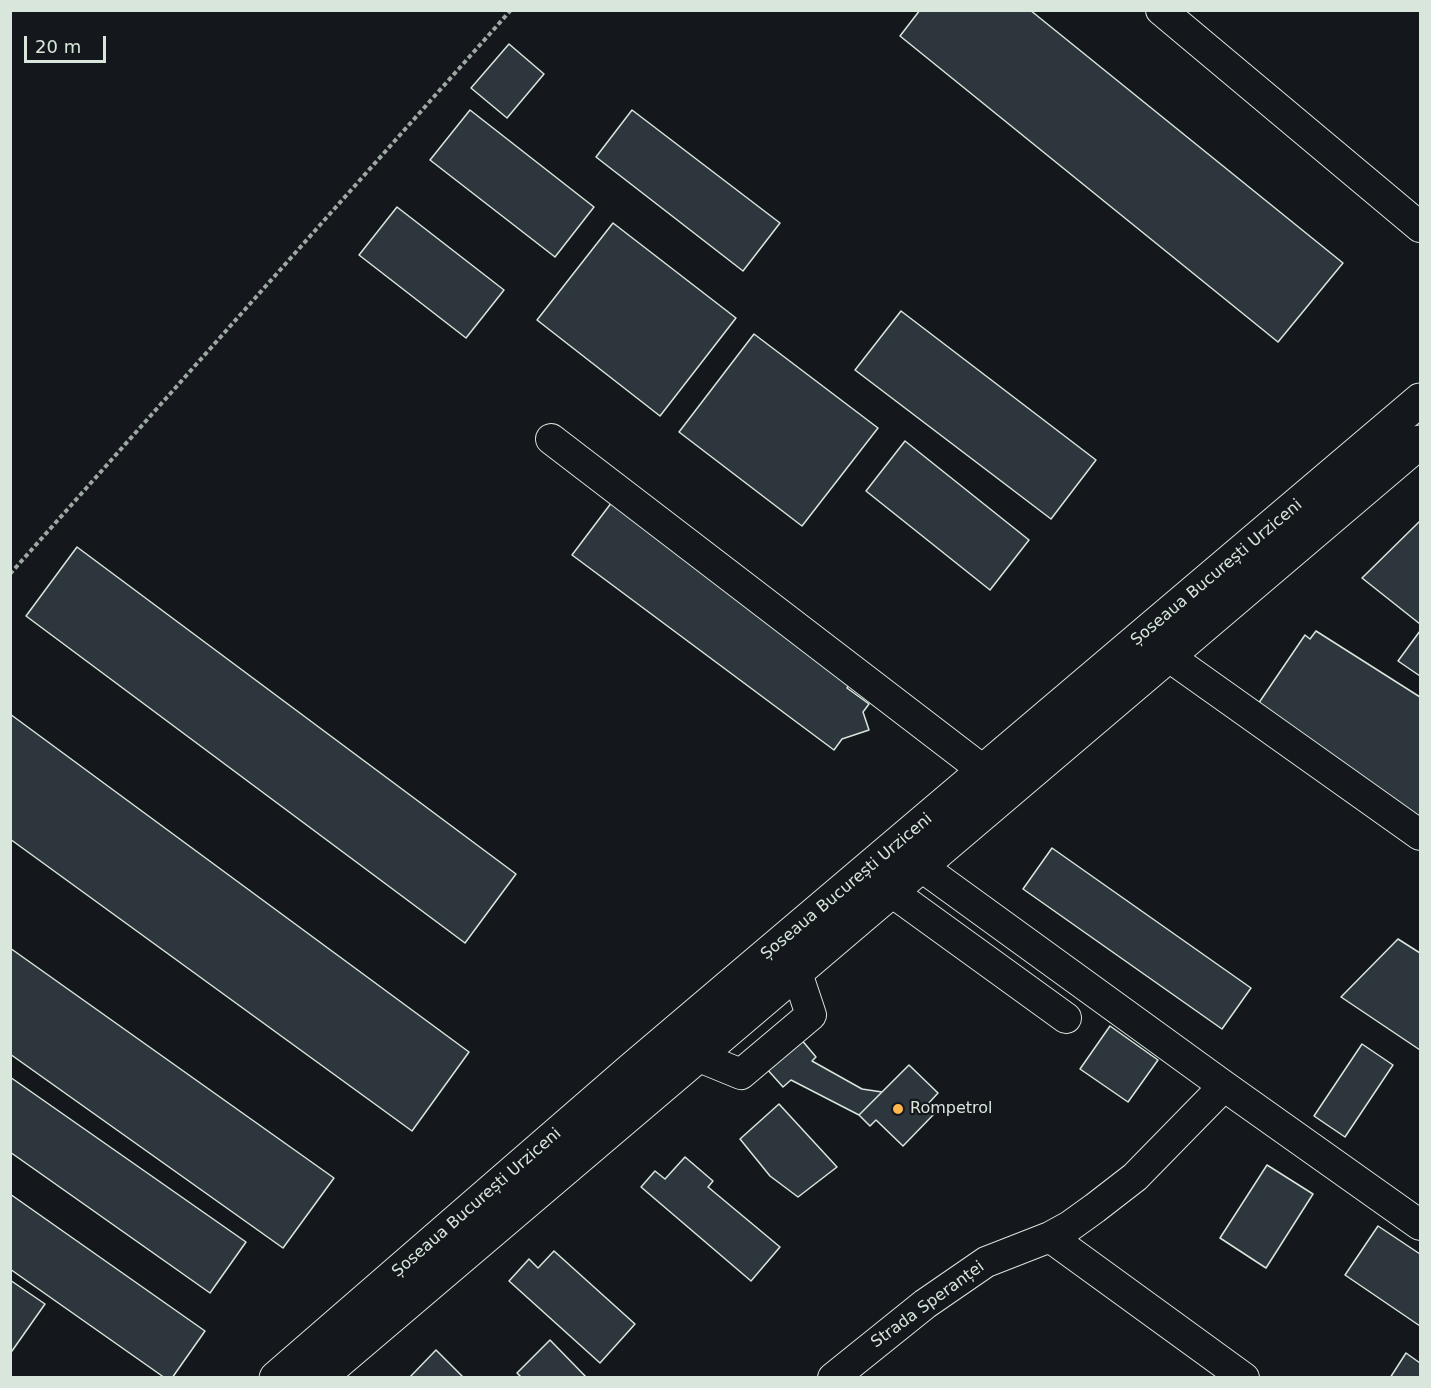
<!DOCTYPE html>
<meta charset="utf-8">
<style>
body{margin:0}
#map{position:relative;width:1431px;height:1388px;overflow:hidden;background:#14181c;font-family:"DejaVu Sans",sans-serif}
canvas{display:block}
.frame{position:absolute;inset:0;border:12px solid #d8e6dc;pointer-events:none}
.scale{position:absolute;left:24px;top:36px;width:82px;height:27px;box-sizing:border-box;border:3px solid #d8e6dc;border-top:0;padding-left:8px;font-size:18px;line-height:21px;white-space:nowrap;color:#d8e6dc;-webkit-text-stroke:4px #14181c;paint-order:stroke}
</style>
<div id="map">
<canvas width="1431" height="1388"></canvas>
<div class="frame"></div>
<div class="scale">20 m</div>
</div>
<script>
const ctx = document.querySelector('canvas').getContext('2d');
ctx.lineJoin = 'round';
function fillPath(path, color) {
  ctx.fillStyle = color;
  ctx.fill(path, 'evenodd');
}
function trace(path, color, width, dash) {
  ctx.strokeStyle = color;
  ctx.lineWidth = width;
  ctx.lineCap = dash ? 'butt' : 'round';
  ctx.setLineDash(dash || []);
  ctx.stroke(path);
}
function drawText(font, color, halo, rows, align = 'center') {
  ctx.font = font + ' "DejaVu Sans",sans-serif';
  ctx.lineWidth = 4.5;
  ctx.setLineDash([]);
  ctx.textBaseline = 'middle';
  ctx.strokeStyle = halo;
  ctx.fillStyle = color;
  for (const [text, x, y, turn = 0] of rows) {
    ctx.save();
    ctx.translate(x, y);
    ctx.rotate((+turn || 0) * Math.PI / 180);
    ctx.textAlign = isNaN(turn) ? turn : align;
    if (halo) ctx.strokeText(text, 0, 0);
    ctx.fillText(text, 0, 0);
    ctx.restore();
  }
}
const building = new Path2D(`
 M920 10H1030L1343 263 1278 342 900 36Z
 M509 44 544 74 507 118 471 88Z
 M470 110 594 207 555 257 430 160Z
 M632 110 780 223 743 271 596 157Z
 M397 207 504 290 466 338 359 255Z
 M613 223 736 318 660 416 537 320Z
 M901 311 1096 460 1051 519 855 370Z
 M754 334 878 428 802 526 679 432Z
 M905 441 1029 540 990 590 866 491Z
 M615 498 855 677 847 688 869 704 863 712 869 730 842 739 834 750 572 555Z
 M1420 521V624L1362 578Z
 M77 547 516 874 465 943 26 616Z
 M1316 631 1420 697V817L1254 710 1305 635 1310 639Z
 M1420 631V676L1398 661Z
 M10 714 469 1052 412 1131 10 839Z
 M1052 848 1251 988 1222 1029 1023 889Z
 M1398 939 1420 953V1050L1341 997Z
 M10 948 334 1178 283 1248 10 1054Z
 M1110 1026 1158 1060 1128 1102 1080 1069Z
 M800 1038 816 1057 812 1061 862 1089 882 1092 859 1115 791 1080 783 1087 766 1068Z
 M1362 1044 1393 1065 1345 1137 1314 1116Z
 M909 1065 938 1093 927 1105 935 1113 903 1146 876 1120 870 1126 859 1115Z
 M10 1077 246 1242 210 1293 10 1152Z
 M779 1104 837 1167 798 1197 770 1176 740 1139Z
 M685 1157 713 1181 708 1187 780 1247 751 1281 641 1187 655 1171 665 1179Z
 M1267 1165 1313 1194 1266 1268 1220 1238Z
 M10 1194 205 1331 172 1378H165L10 1269Z
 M1378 1226 1420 1254V1326L1345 1275Z
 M554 1251 635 1324 600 1363 509 1281 529 1259 538 1268Z
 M10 1280 45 1304 12 1351 10 1350Z
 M550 1340 587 1378H522L517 1373Z
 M436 1350 464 1378H409Z
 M1406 1353 1420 1363V1378H1390Z`);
fillPath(building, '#2c363c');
trace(building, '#d8e6dc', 1.5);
const minor = new Path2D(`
 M1161 10 1420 227
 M551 439 984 771
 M1168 656 1420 835
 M922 867 1224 1086 1420 1225
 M892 892 1066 1018
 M697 1056 741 1074 811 1015 796 970
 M1050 1237 1244 1378
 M833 1378 925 1304 986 1262 1050 1237 1070 1226 1095 1208 1135 1177 1224 1086`);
const highway = new Path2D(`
 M276 1378 632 1069 1420 400
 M319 1378 1420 442`);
trace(minor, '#d8e6dc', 32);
trace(highway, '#d8e6dc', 35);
trace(new Path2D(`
 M10 574 511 10`), '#9da8a2', 4, [4.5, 3]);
trace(minor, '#14181c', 30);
trace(highway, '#14181c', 33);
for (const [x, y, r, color] of [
 [898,1109,6,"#ffb74d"]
]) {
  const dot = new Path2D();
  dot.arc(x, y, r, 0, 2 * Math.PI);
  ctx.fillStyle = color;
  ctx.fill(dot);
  trace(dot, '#14181c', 2);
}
drawText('16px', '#d8e6dc', '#14181c', [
 ["Șoseaua București Urziceni",1217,573,-40],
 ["Șoseaua București Urziceni",847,887,-40],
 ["Șoseaua București Urziceni",477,1203,-41],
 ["Strada Speranței",928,1305,-36]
]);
drawText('16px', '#d8e6dc', '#14181c', [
 ["Rompetrol",910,1109]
], 'left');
</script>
